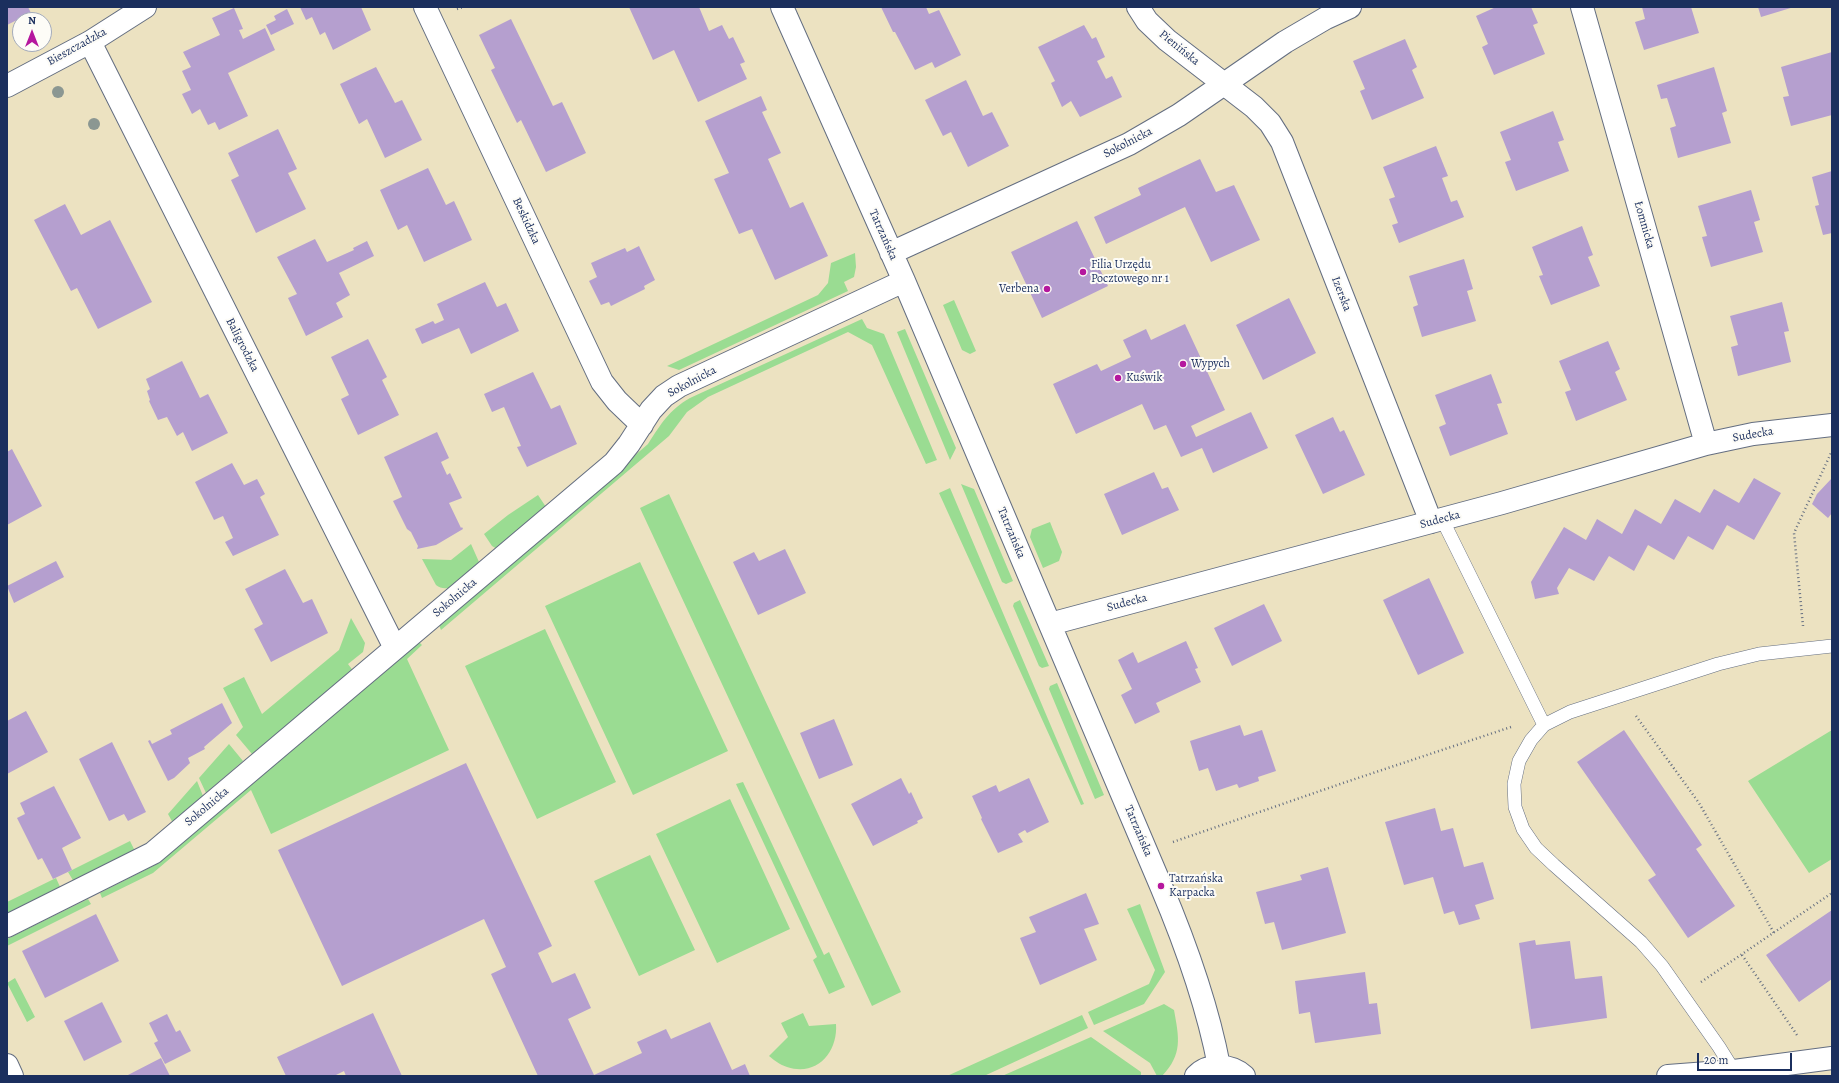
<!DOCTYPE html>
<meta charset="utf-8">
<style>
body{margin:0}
#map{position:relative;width:1839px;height:1083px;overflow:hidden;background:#ece2c1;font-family:Alegreya,serif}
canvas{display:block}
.frame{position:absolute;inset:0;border:8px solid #1b2f5e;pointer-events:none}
.north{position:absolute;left:12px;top:12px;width:40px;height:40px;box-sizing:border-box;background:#fdfcf7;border:1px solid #a3aaba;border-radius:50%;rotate:0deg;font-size:11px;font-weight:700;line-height:16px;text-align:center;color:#1b2f5e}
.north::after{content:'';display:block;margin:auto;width:14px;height:18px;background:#b5179e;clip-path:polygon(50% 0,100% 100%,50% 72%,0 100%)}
.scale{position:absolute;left:1697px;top:1053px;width:95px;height:18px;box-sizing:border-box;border:2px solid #1b2f5e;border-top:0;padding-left:5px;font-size:12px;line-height:14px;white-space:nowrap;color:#1b2f5e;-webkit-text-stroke:3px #fdfcf7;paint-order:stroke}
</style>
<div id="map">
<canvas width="1839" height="1083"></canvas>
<div class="frame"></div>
<div class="north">N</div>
<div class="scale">20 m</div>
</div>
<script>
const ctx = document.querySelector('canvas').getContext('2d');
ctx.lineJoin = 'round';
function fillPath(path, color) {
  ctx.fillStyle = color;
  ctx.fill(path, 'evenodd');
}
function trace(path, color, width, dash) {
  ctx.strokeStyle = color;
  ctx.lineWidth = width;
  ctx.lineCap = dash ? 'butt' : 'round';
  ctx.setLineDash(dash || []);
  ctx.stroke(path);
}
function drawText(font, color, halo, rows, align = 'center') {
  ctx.font = font + ' Alegreya,serif';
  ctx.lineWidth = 4;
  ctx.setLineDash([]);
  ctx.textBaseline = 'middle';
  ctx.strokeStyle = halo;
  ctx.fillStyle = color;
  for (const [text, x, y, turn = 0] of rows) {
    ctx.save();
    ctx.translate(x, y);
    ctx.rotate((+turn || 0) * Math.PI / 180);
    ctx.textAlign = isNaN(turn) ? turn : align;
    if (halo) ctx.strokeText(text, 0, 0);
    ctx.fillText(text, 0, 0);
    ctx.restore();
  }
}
fillPath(new Path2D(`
 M855 253 856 267 854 277 844 282 848 291 679 370 667 366 818 295 828 283 831 263Z
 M954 300 976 351 970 354 962 350 943 305Z
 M862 319 867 328 884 334 937 460 926 464 872 345 848 332 708 397 687 412 669 436 441 630 439 625 648 444C661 424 669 410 690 398Z
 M905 329 956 448 950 460 897 332Z
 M961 484 974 489 1013 581 1006 584 1002 582Z
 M950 488 1084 804 1081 805 939 493Z
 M669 494 901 992 872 1006 640 508Z
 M538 495 546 507 497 549 492 546 484 534 508 515Z
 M1050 522 1062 552 1059 561 1043 568 1030 537 1032 529Z
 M471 544 479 562 452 587C446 589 441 589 436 585L422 559 451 560Z
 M640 562 728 751 633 795 545 606Z
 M1020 600 1049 666 1042 668 1039 666 1013 606 1014 603Z
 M351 618 365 643 363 652 348 664 354 672 252 754 236 735 243 727 223 688 244 677 262 714 339 650Z
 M545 629 616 782 537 819 465 666Z
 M419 642 422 645 407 659 449 750 271 834 251 790 153 873 102 898 100 893 155 865Z
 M1057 683 1104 795 1095 799 1049 689 1050 686Z
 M1832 730V859L1809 873 1748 781Z
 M229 744 243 761 206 793 199 778Z
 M197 781 203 796 173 823 168 814Z
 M743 782 824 955 829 952 845 987 829 994 813 960 817 957 736 784Z
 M730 799 790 929 717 963 656 834Z
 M130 841 135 851 74 882 68 872Z
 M650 855 695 950 639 976 594 881Z
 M56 878 61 889 7 915V902Z
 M88 899 91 904 7 946V939Z
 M1140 904 1165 972 1144 1004 1094 1025 1088 1012 1149 984 1155 970 1127 909Z
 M15 978 35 1017 27 1022 7 983Z
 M1164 1004 1174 1010C1179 1038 1183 1054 1162 1076H1157L1150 1063 1103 1031Z
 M803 1013 809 1026 836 1024C838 1052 817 1077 787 1067 780 1065 774 1060 769 1056L788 1037 781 1023Z
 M1082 1015 1088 1028 984 1076H947Z
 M1091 1037 1141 1072V1076H1002Z`), '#9adc92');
fillPath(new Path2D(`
 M7 7H28L31 13 7 25Z
 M300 7H361L371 30 333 50 325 32 320 35 312 17 306 20Z
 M629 7H699L709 31 722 25 729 39 733 37 745 62 740 64 747 79 698 102 674 50 653 60Z
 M881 7H926L929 14 939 10 961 55 935 68 932 62 915 70 895 32H893Z
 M1496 7H1531L1538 23 1533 25 1545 54 1494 75 1482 47 1488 44 1476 16Z
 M1642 7H1691L1699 33 1644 50 1635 22 1645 19Z
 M1758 7H1794L1761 17Z
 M234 8 243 29 239 30 243 39 265 28 275 50 228 73 248 116 219 130 215 122 208 125 200 109 192 114 182 94 191 90 182 71 191 67 183 52 220 35 212 18Z
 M287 9 294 24 271 35 266 25 276 20 274 16Z
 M511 19 553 106 562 102 586 153 546 172 521 120 517 123 491 70 495 68 479 35Z
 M1084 25 1092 39 1096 37 1105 57 1097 61 1106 79 1112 76 1122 97 1080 117 1071 101 1062 107 1051 83 1055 81 1038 47Z
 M1405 39 1417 67 1412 70 1424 98 1372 120 1360 91 1365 89 1353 61Z
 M1832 52V115L1791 126 1783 97 1789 96 1781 67Z
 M376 67 395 103 402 100 422 140 385 158 367 119 359 124 340 84Z
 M1714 67 1727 111 1722 113 1731 143 1678 158 1670 128 1676 126 1667 98 1661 99 1657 85Z
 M966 80 983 116 992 112 1009 146 968 167 951 132 943 136 925 100Z
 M761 96 767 110 762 112 781 153 768 159 790 208 803 202 828 256 775 280 752 229 739 234 714 179 729 173 705 121Z
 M1553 111 1564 140 1558 142 1569 171 1516 191 1505 162 1511 160 1500 132Z
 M278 129 297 169 288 173 306 209 256 233 231 180 239 176 228 153Z
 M1436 146 1448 176 1442 178 1451 202 1457 200 1464 217 1399 243 1392 225 1398 223 1389 199 1395 197 1383 167Z
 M1200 159 1216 192 1234 185 1260 240 1211 262 1185 207 1106 244 1094 217 1141 195 1138 188Z
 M428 168 446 205 454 201 472 240 424 262 407 225 398 230 380 190Z
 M1832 171V233L1823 235 1815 206 1819 205 1812 177Z
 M1751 190 1760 220 1754 222 1763 252 1711 267 1702 237 1707 236 1698 206Z
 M65 204 81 235 110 220 152 302 98 329 77 288 71 291 34 220Z
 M1077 221 1108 286 1042 318 1011 252Z
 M1582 226 1593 255 1588 257 1600 286 1551 305 1539 276 1543 275 1532 247Z
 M315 239 327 262 354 250 353 248 367 241 374 256 339 273 350 295 336 303 343 317 306 336 288 298 297 294 277 257Z
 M639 246 655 280 644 286 645 289 611 306 609 302 601 305 589 281 597 277 591 263 625 248 627 252Z
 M1464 259 1473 289 1467 291 1476 321 1422 337 1413 307 1418 305 1409 276Z
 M485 282 497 307 506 303 519 331 471 354 459 328 422 344 415 329 433 321 435 324 444 320 437 304Z
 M1289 298 1316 353 1263 380 1236 325Z
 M1782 302 1789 331 1784 332 1791 362 1738 376 1731 347 1738 345 1730 316Z
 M1185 324 1225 410 1191 426 1196 437 1251 412 1268 448 1213 473 1202 448 1181 457 1166 425 1154 430 1142 404 1076 434 1053 384 1097 364 1101 371 1131 357 1123 340 1146 329 1151 340Z
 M368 339 387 377 382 380 399 415 358 435 341 399 349 395 331 357Z
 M1608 341 1620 369 1615 372 1627 400 1576 421 1565 392 1571 390 1559 361Z
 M182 361 200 398 208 394 228 433 192 451 183 432 177 436 167 417 158 420 149 401 150 400 147 391 150 389 146 379Z
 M533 372 551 409 560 405 577 444 527 467 517 447 521 446 504 407 492 412 484 394Z
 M1491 374 1502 403 1497 404 1508 434 1450 456 1439 427 1446 424 1435 395Z
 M1333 417 1340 432 1344 430 1365 475 1323 494 1295 435Z
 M437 432 449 458 441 462 447 475 450 473 462 498 449 503 461 528 462 527 463 529 436 545 417 549 418 546 411 532 407 529 393 501 402 497 384 457Z
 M12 449 42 506 7 525V452Z
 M232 463 244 485 257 479 265 494 260 497 279 535 233 556 225 542 233 538 223 516 214 520 195 482Z
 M1154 472 1162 489 1168 487 1179 510 1122 535 1104 494Z
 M1754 478 1781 493 1754 540 1727 525 1713 550 1688 536 1674 560 1648 545 1634 571 1609 556 1594 581 1569 568 1557 588 1559 594 1535 599 1531 582 1564 527 1586 540 1597 519 1622 534 1635 509 1661 524 1675 499 1700 513 1714 489 1739 503Z
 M1832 478V513L1828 518 1812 504 1817 494Z
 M785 549 806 593 758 615 733 562 754 552 759 561Z
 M56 561 64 577 14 603 7 586Z
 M285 569 303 603 312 599 328 633 271 662 254 629 263 624 245 589Z
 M1429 578 1464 653 1418 675 1383 600Z
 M1264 604 1282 641 1232 666 1214 628Z
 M1186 641 1198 668 1195 669 1201 682 1156 703 1160 712 1135 724 1121 695 1132 689 1118 660 1133 652 1138 663Z
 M222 703 232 723 204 747 205 749 188 758 190 763 174 778 168 781 148 741 150 740 152 744 172 734 170 730Z
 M26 711 48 752 7 774V721Z
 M834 719 853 765 819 779 800 733Z
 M1240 725 1244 736 1262 730 1276 771 1258 777 1259 781 1239 788 1237 784 1216 791 1208 768 1199 771 1190 741Z
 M1624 730 1702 845 1696 849 1735 906 1688 938 1648 880 1656 875 1577 762Z
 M112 742 146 812 128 821 124 814 109 821 79 759Z
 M466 763 552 946 538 953 552 983 575 973 591 1008 568 1019 594 1075 642 1053 637 1042 666 1029 671 1039 710 1022 732 1070 745 1064 750 1076H538L491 974 506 967 484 919 342 986 278 850Z
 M901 778 909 794 911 792 923 818 917 821 918 823 873 846 851 804Z
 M1029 778 1049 822 1027 833 1025 830 1018 834 1023 842 998 853 981 819 982 818 972 796 996 785 999 792Z
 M54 786 81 838 62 848 72 870 53 879 42 858 38 860 17 818 25 814 20 803Z
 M1435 808 1441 831 1453 828 1464 867 1483 862 1494 899 1475 905 1480 919 1459 925 1454 911 1444 914 1433 877 1404 885 1385 822Z
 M1328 867 1346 933 1282 950 1274 922 1265 924 1256 892 1302 880 1300 875Z
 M1086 893 1099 924 1084 929 1097 960 1040 985 1020 938 1036 932 1029 917Z
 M1832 910V979L1799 1002 1766 955Z
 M96 914 119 961 45 998 22 951Z
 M1535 940 1536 945 1570 941 1575 979 1602 976 1607 1018 1531 1029 1519 943Z
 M1365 972 1369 1004 1377 1003 1381 1034 1315 1043 1310 1012 1299 1014 1295 981Z
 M102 1002 122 1042 84 1061 64 1021Z
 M373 1013 402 1076H346L344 1071 334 1076H286L277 1057Z
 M167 1014 176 1032 180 1030 191 1051 165 1064 154 1043 158 1041 149 1023Z
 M161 1058 170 1076H126Z`), '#b59fcf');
const service = new Path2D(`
 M1442 519 1544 725
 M1734 1071 1719 1047 1662 966 1641 942 1554 865 1536 848 1523 829 1515 807 1514 784 1519 761 1531 740 1544 725 1570 712 1718 664 1759 654 1832 646`);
const minor = new Path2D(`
 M425 7 602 382 617 401 642 425
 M782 7 904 281 1161 886C1186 945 1207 1003 1219 1066
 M1138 7 1147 21 1167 40 1254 107 1270 123 1282 142 1431 522
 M1582 7 1706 444
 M90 42 395 648
 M7 86 90 42 145 7
 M891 253 1129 144 1179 115 1285 42 1326 18 1350 7
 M1050 624 1502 503 1706 444 1753 434 1832 425
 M7 926 153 853 614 463 629 444 651 410 664 396 679 386 904 281
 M7 1065 12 1076
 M1196 1076C1209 1063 1231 1064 1244 1076
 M1668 1076 1734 1071 1832 1058`);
trace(service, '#646e81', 14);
trace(minor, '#646e81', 24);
trace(new Path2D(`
 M457 9 463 7
 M1803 626 1794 533 1831 453
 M1636 716 1699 803 1774 933
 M1173 842 1346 782 1511 727
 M1742 955 1797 1035
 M1701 982 1832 893`), '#646e81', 2.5, [1, 3]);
trace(service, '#fff', 13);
trace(minor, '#fff', 22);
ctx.fillStyle = '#8b9792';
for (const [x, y] of [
 [58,92],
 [94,124]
]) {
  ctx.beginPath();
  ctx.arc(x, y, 6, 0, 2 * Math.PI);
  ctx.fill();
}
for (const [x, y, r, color] of [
 [1083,272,4,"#b5179e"],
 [1047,289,4,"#b5179e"],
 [1183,364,4,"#b5179e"],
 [1118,378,4,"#b5179e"],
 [1161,886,4,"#b5179e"]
]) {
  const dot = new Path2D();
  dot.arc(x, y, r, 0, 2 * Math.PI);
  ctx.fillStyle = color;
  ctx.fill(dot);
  trace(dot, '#fdfcf7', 1.5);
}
drawText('12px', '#1b2f5e', '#fdfcf7', [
 ["Bieszczadzka",77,47,-29],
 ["Pienińska",1179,48,39],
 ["Sokolnicka",1128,143,-27],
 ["Beskidzka",526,221,65],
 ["Łomnicka",1644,225,74],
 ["Tatrzańska",883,235,66],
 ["Izerska",1341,294,69],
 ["Baligrodzka",242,345,63],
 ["Sokolnicka",692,382,-28],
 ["Sudecka",1753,435,-10],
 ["Sudecka",1440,520,-15],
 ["Tatrzańska",1011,533,67],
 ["Sokolnicka",455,598,-40],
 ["Sudecka",1127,603,-15],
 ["Sokolnicka",207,807,-40],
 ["Tatrzańska",1138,831,67]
]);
drawText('12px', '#1b2f5e', '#fdfcf7', [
 ["Filia Urzędu",1091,265],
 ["Pocztowego nr 1",1091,279],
 ["Verbena",1039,289,"right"],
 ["Wypych",1191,364],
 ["Kuświk",1126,378],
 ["Tatrzańska",1169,879],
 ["Karpacka",1169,893]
], 'left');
</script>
